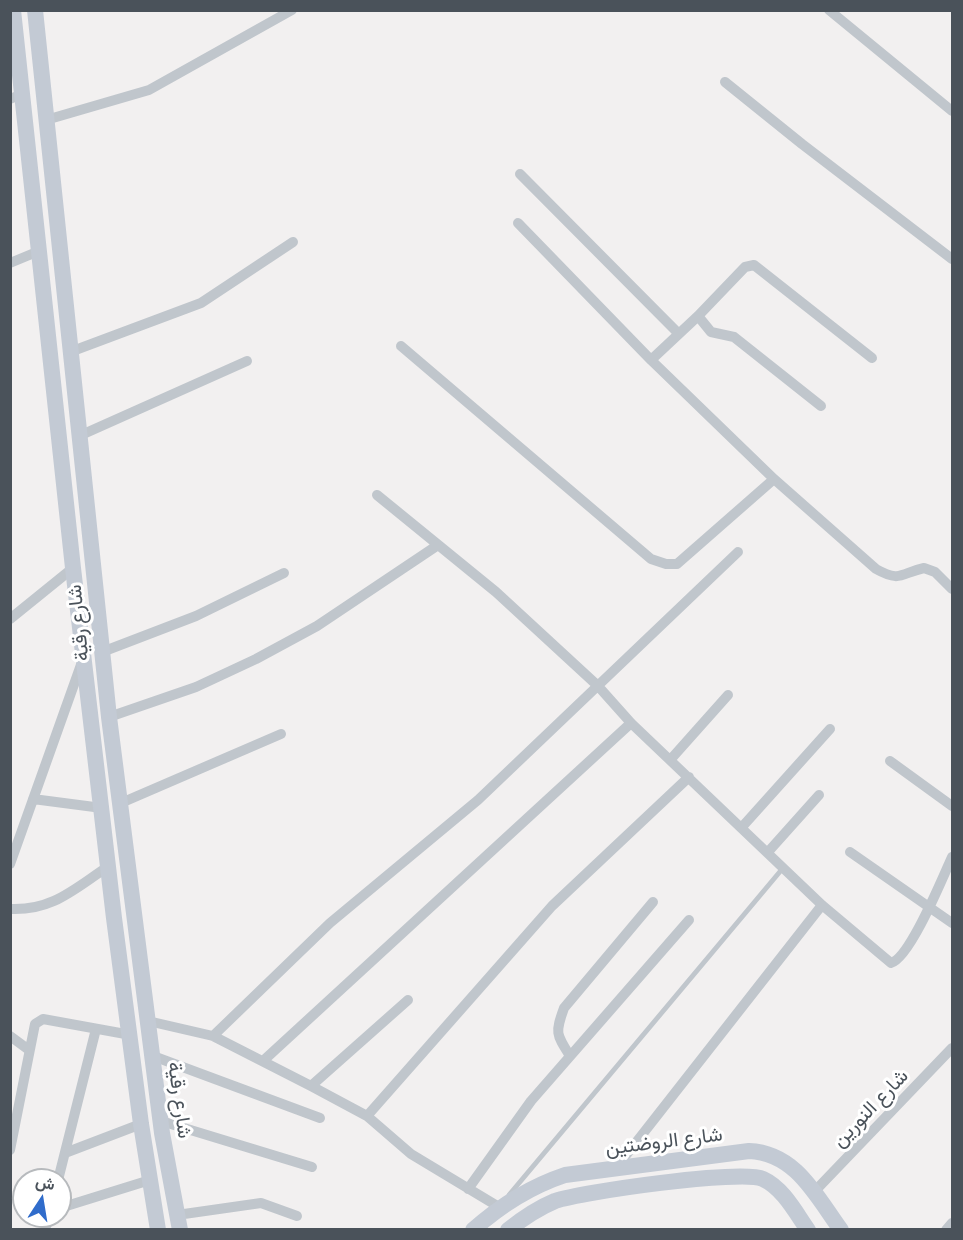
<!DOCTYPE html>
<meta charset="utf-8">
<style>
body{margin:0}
#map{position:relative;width:963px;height:1240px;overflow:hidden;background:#f2f0f0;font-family:Ubuntu,Vazirmatn,sans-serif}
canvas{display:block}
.frame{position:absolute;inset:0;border:12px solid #4a525a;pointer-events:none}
.north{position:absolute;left:12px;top:1168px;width:60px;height:60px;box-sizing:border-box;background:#fff;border:2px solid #b7babd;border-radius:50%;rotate:12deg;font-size:16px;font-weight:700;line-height:24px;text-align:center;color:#4a525a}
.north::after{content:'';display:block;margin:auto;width:21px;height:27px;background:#306ccb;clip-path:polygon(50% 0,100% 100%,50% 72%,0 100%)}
</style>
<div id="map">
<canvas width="963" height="1240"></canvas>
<div class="frame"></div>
<div class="north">ش</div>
</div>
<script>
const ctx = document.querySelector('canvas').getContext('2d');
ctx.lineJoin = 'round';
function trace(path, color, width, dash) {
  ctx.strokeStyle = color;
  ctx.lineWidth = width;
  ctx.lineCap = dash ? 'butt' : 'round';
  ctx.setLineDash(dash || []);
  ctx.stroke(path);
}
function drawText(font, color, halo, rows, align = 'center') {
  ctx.font = font + ' Ubuntu,Vazirmatn,sans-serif';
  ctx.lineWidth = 6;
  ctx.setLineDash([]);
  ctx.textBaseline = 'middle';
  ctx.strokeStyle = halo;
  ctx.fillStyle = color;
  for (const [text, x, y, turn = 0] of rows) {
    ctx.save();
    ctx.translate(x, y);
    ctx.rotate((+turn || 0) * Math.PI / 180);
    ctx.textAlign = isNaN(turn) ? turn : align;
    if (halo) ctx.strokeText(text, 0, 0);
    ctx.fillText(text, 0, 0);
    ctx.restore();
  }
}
trace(new Path2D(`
 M509 1195 783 868`), '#c0c6cc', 5);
trace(new Path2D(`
 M829 10 952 111
 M725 82 802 144 952 259
 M10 99 22 94
 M46 120 149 90 292 10
 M520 174 679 334
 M518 223 651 360 774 479 876 569C901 583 901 573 924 568L935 572 952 589
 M10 263 39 251
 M698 316 711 332 734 337 821 406
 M401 346 651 559 666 564H677L774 479
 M70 352 201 303 293 242
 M651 360 698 316 745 267 754 265 872 358
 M79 436 247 361
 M377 495 496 592 598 686 631 723 822 905 891 963C910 958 943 877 952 857
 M10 619 73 568
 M102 652 196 616 284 573
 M109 717 196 687 256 659 317 626 438 545
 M671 759 728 695
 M890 761 952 806
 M33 799 102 808
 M121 803 281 734
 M742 827 830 729
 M768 852 819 795
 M850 852 952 923
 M10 864 82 662
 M10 909C53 911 75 888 109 866
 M148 1021 213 1036 311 1086 367 1116 411 1154 499 1207
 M10 1036 29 1050
 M213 1036 330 923 478 800 738 552
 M153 1056 320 1118
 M570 1056C556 1034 555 1033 564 1008L653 902
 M263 1061 631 723
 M311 1086 408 1000
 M367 1116 552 906 689 777
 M161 1121 312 1167
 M10 1150 35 1024 43 1019 131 1035
 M65 1153 141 1124
 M616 1168 822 905
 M58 1180 96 1029
 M468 1189 531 1101 689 920
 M813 1193 952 1048
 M60 1208 150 1180
 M177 1215 261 1203 297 1216
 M45 1230 49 1216
 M946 1230 952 1223`), '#c0c6cc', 10);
trace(new Path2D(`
 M13 10 73 568 114 918 141 1124 158 1230
 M35 10 109 717 162 1133 180 1230
 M473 1230C501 1205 529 1187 565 1175L749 1151C796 1153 816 1196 841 1230
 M508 1230C522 1219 538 1208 555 1201 581 1192 742 1169 763 1179 783 1188 796 1213 808 1230`), '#c3cad4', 16);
drawText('20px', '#4a525a', '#fff', [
 ["شارع رقية",78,623,-96],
 ["شارع رقية",180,1100,82],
 ["شارع النورين",870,1108,-46],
 ["شارع الروضتين",664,1141,-7]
]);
</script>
